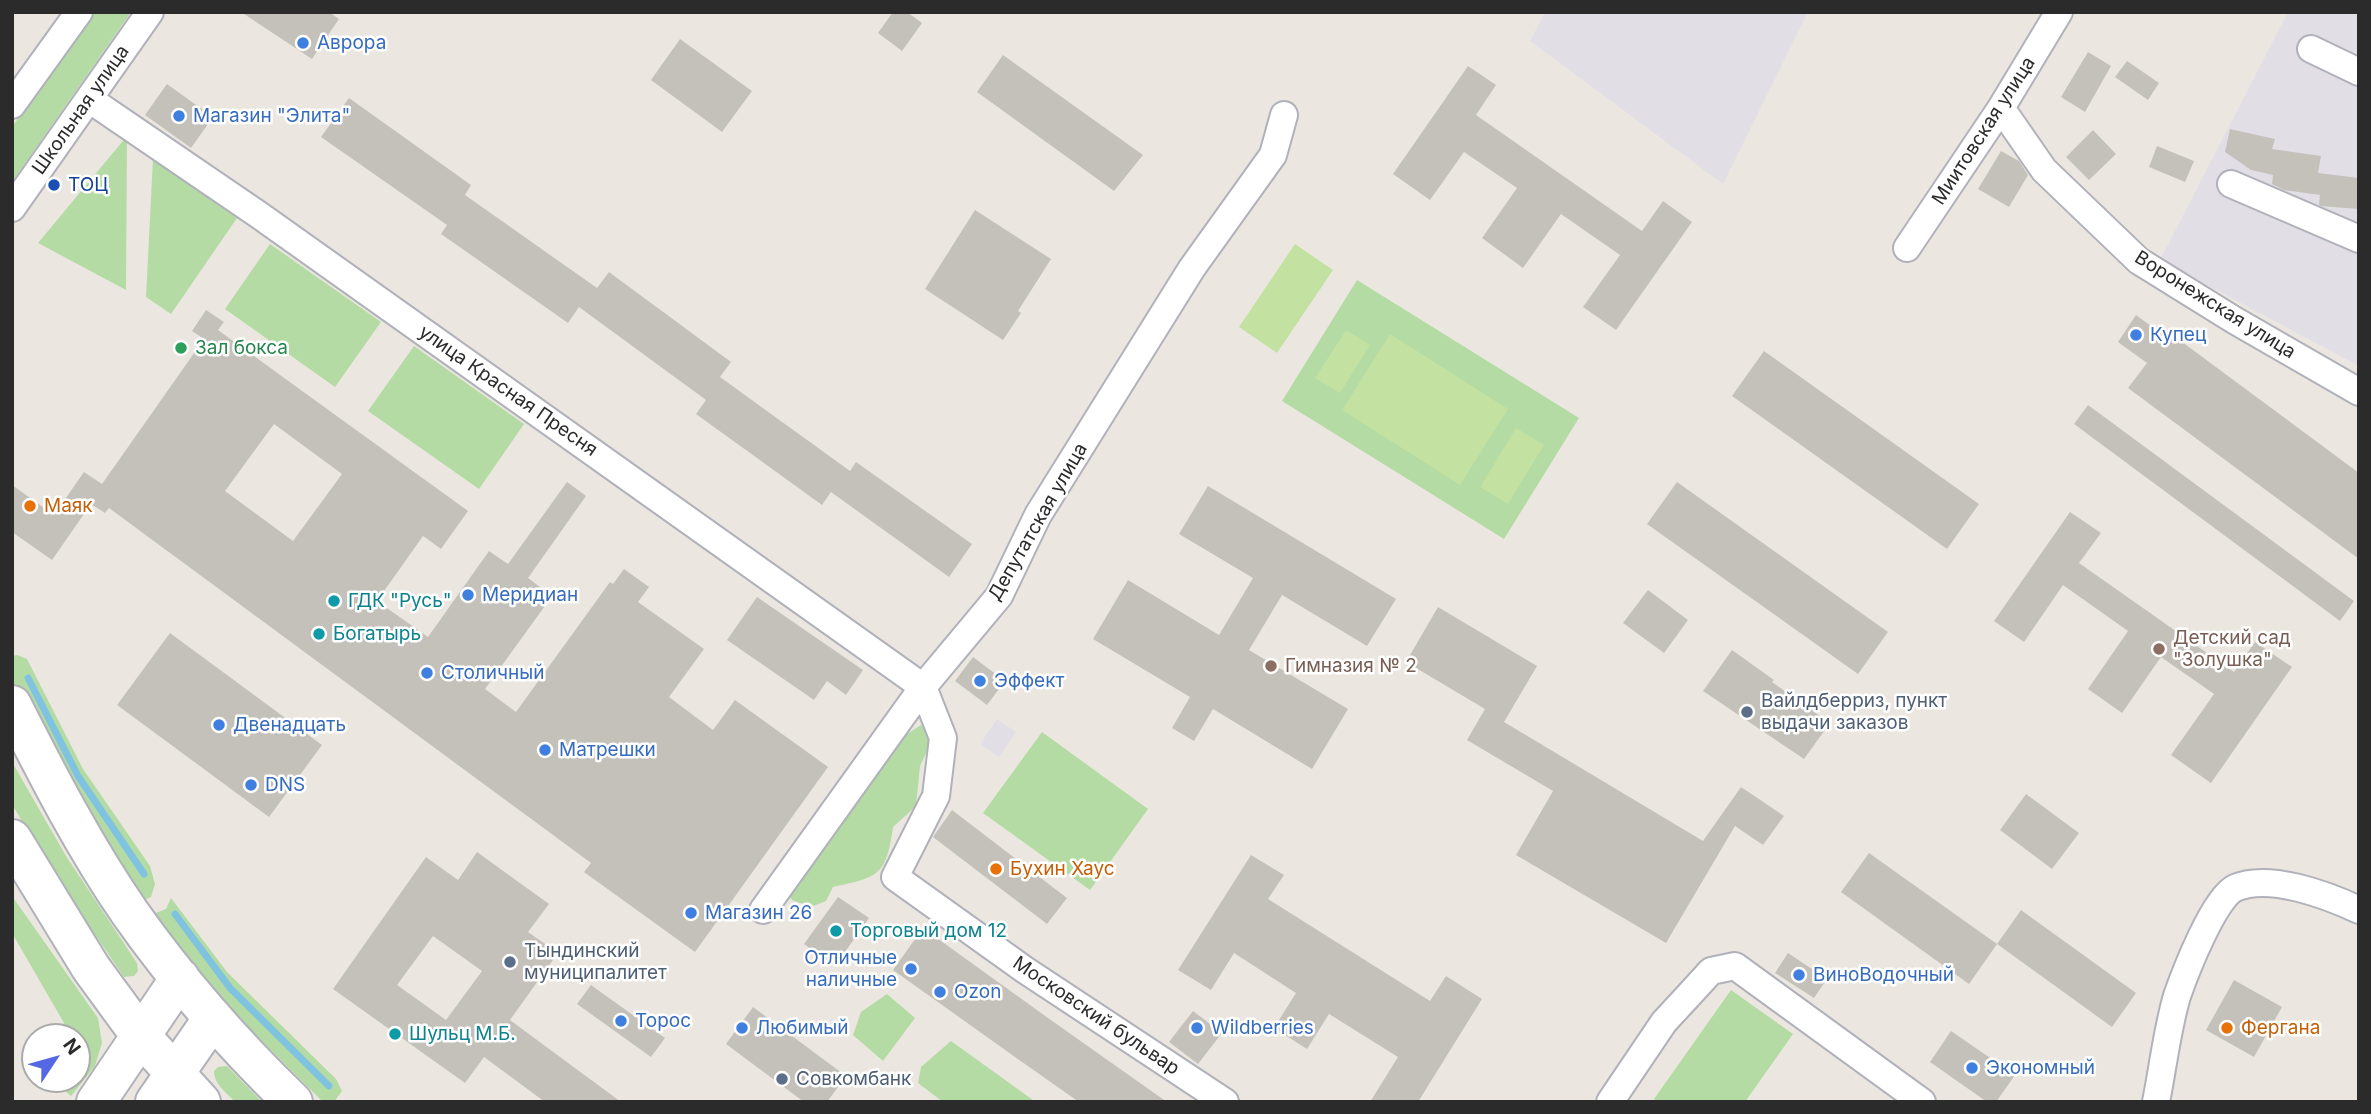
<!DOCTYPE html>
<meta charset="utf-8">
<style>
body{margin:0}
#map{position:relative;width:2371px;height:1114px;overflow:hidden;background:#ebe7e0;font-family:Inter,sans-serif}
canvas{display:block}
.frame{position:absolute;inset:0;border:14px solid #2b2b2b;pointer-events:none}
.north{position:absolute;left:21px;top:1023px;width:70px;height:70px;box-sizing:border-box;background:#fff;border:2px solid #aaa;border-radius:50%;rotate:54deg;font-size:19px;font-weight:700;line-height:28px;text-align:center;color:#2b2b2b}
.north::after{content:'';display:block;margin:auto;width:24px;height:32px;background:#5468e4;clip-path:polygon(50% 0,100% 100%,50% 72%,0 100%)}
</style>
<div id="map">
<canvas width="2371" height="1114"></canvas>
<div class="frame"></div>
<div class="north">N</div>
</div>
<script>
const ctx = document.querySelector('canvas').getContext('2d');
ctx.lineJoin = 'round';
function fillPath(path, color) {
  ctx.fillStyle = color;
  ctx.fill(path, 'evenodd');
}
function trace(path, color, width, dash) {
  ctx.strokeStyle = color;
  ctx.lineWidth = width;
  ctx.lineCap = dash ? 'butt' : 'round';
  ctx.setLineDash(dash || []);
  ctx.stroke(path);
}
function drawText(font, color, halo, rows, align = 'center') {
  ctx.font = font + ' Inter,sans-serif';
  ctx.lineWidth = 5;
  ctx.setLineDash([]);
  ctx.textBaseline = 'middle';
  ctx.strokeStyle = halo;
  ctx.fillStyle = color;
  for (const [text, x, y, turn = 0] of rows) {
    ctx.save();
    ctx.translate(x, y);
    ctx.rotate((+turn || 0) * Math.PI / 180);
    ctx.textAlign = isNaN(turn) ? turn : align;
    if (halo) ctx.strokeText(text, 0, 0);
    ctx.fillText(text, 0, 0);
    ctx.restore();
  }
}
fillPath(new Path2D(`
 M1545 12H1808L1723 184 1530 41Z
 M2288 12H2359V366L2160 260Z
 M997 719 1016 732 999 757 980 744Z`), '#e1dfe5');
fillPath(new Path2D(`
 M94 12H131L12 182V127Z
 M127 136 126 290 38 243Z
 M153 159 237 218 171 314 146 297Z
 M270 244 381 322 335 387 225 309Z
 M1357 280 1579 418 1504 539 1282 401Z
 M414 346 524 424 479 489 368 411Z
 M17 655 27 659 83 769 150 866 155 884 151 897 142 901 76 805 12 681V656Z
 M921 725 934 736 920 766 916 806 893 827C886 876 879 877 833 887L826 901 811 907 792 900 785 889 891 744Z
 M1042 732 1148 809 1090 890 983 813Z
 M12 762 66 856 137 963 138 971 134 976 124 977 48 866 12 804Z
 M12 896 98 1018 102 1043 95 1066 71 1096 50 1079H77V1037H57L64 1023 12 933Z
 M171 898 227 972 336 1079 342 1091 334 1102H323L209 988 153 914 166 909Z
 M1731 990 1793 1034 1745 1102H1657L1654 1099Z
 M887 994 915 1018 883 1061 853 1035 861 1012Z
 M951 1041 1033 1100 1032 1102H943L918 1083 921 1067Z
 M227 1066 262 1102H235C226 1092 214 1084 214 1071L218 1067Z`), '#b4dba3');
fillPath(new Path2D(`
 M1295 244 1333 270 1277 353 1239 327Z
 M1346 330 1370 345 1340 393 1315 378Z
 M1390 334 1508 409 1460 485 1342 410Z
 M1516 428 1544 445 1508 504 1480 487Z`), '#c3e1a0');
trace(new Path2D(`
 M28 678 78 776 144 874
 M175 914 230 988 329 1086`), '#7fc3e0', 7);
fillPath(new Path2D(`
 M241 12H329L339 19 312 59Z
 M893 12H907L922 23 902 51 878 33Z
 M680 39 752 91 722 132 651 80Z
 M2088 52 2111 66 2085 112 2061 97Z
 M1003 55 1143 155 1114 191 977 92Z
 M2127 61 2159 83 2148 100 2115 77Z
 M1468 66 1496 85 1476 115 1642 231 1663 201 1692 222 1616 330 1583 307 1620 255 1561 214 1523 268 1482 238 1517 188 1464 152 1430 200 1393 174Z
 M167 84 213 117 191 148 145 115Z
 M349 98 471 185 465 195 597 288 609 272 731 362 720 377 850 471 856 462 972 544 949 577 831 492 822 505 696 414 706 400 579 307 568 323 441 234 447 225 321 137Z
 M2230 129 2275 139 2272 149 2321 156 2318 173 2359 178V209L2321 206 2319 205 2320 195 2284 190 2272 184 2273 175 2251 170 2225 152Z
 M2093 130 2116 154 2089 180 2066 157Z
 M2157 146 2194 161 2185 182 2149 167Z
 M2001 151 2019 161 2028 175 2009 207 1978 189Z
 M975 210 1051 259 1018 311 1021 313 1003 340 925 289Z
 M206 310 224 322 218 330 468 511 441 549 423 536 377 601 428 637 489 551 508 564 567 482 586 496 528 578 552 596 485 689 516 712 610 582 613 584 624 569 649 587 638 602 704 649 669 697 713 730 735 700 828 767 695 952 584 872 591 863 109 508 105 513 91 504 52 560 12 532V485L54 515 84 472 102 484 204 339 192 331ZM274 424 342 474 293 541 225 491Z
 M2136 315 2166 337 2170 333 2359 473V559L2128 388 2147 363 2118 342Z
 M1764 351 1979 504 1947 549 1732 396Z
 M2088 405 2354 601 2340 621 2074 424Z
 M1677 482 1888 632 1858 674 1647 524Z
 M1208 486 1396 599 1367 646 1282 595 1249 650 1348 709 1312 769 1213 709 1194 741 1172 728 1190 697 1093 639 1128 580 1219 635 1253 578 1179 534Z
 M2070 512 2101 533 2079 563 2234 672 2255 642 2292 667 2211 783 2171 755 2214 694 2161 657 2122 713 2088 689 2128 631 2063 585 2024 642 1994 621Z
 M1648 590 1688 620 1664 653 1623 623Z
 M757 597 863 670 846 695 827 681 814 700 727 640Z
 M1438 607 1537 666 1504 722 1703 841 1741 787 1784 816 1763 845 1735 826 1666 943 1516 855 1553 791 1467 740 1485 709 1406 662Z
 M170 633 322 745 269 817 117 705Z
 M1732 650 1774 680 1772 682 1830 723 1804 759 1703 691Z
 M973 657 1005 681 987 705 955 681Z
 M2026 794 2079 833 2052 869 2000 830Z
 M952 810 1067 898 1047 924 933 837Z
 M477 852 549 904 528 932 558 953 510 1020 621 1102H545L484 1057 465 1083 333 989 426 857 458 880ZM433 936 482 971 446 1020 397 985Z
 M1869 853 1997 944 1969 984 1841 892Z
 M1251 855 1284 875 1268 899 1430 1001 1446 976 1482 999 1418 1102H1370L1398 1057 1329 1014 1307 1049 1274 1028 1296 993 1234 953 1211 990 1178 970Z
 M838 897 869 918 835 966 804 944Z
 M2021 910 2136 993 2112 1027 1997 944Z
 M923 928 1048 1018 1167 1102H1079L1015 1057 893 970Z
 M1788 953 1827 979 1814 998 1775 973Z
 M2234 980 2282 1007 2254 1057 2206 1030Z
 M591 985 665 1038 651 1057 577 1004Z
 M753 1007 846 1076 827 1102H804L726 1044Z
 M1193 1011 1222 1033 1198 1064 1169 1042Z
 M1951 1031 2015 1075 1996 1102H1987L1930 1062Z`), '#c4c1bb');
const street = new Path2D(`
 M2311 49 2359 72
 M89 99 259 215 923 687 943 738 936 796 895 877 1025 970 1225 1102
 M12 105 79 12
 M2001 108 2044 170 2139 261 2234 320 2359 392
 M2231 184 2359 239
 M12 208 150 12
 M1907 248 2001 108 2059 12
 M763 910 923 687 999 596 1038 515 1192 268 1273 155 1284 115
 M1610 1102 1664 1022 1689 995 1711 971 1735 966 1922 1102
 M2156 1102C2163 1067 2167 1030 2177 996 2185 973 2214 898 2235 888 2269 873 2327 895 2359 910`);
const secondary = new Path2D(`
 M12 705C48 776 85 848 130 913 178 981 233 1044 293 1102
 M12 839 91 968 140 1035 201 1102
 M96 1102 180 978
 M155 1102 213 1018`);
trace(street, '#b0b1ba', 30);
trace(secondary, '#b0b1ba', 42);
trace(street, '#fff', 26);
trace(secondary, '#fff', 38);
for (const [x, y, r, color] of [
 [303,43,7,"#3f7fe0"],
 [179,116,7,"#3f7fe0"],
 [54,185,7,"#1a4fb4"],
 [2136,335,7,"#3f7fe0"],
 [181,348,7,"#2e9e5b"],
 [30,506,7,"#e8710a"],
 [468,595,7,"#3f7fe0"],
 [334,601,7,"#0f9aa8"],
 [319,634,7,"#0f9aa8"],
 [2159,649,7,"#8d6e63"],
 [1271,666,7,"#8d6e63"],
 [427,673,7,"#3f7fe0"],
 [980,681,7,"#3f7fe0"],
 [1747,712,7,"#5c6f8a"],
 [219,725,7,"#3f7fe0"],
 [545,750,7,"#3f7fe0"],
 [251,785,7,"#3f7fe0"],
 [996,869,7,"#e8710a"],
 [691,913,7,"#3f7fe0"],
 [836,931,7,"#0f9aa8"],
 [510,962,7,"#5c6f8a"],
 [911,969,7,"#3f7fe0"],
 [1799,975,7,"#3f7fe0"],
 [940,992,7,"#3f7fe0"],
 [621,1021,7,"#3f7fe0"],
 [742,1028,7,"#3f7fe0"],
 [1197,1028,7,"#3f7fe0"],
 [2227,1028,7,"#e8710a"],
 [395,1034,7,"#0f9aa8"],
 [1972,1068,7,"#3f7fe0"],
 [782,1079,7,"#5c6f8a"]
]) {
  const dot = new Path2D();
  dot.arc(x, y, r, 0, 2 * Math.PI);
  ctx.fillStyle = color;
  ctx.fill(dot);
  trace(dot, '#fff', 2.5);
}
drawText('19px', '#366cbe', '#fff', [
 ["Аврора",317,43],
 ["Магазин \"Элита\"",193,116],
 ["Купец",2150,335],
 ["Меридиан",482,595],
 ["Столичный",441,673],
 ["Эффект",994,681],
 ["Двенадцать",233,725],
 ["Матрешки",559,750],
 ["DNS",265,785],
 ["Магазин 26",705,913],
 ["Отличные",897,958,"right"],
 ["наличные",897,980,"right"],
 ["ВиноВодочный",1813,975],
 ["Ozon",954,992],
 ["Торос",635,1021],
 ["Любимый",756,1028],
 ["Wildberries",1211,1028],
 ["Экономный",1986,1068]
], 'left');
drawText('19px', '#2b2b2b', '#fff', [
 ["Школьная улица",81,110,-55],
 ["Миитовская улица",1984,131,-57],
 ["Воронежская улица",2215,305,32],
 ["улица Красная Пресня",508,391,35],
 ["Депутатская улица",1038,522,-60],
 ["Московский бульвар",1096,1016,34]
]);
drawText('19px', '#164399', '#fff', [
 ["ТОЦ",68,185]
], 'left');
drawText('19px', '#27864d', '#fff', [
 ["Зал бокса",195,348]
], 'left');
drawText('19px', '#c56008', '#fff', [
 ["Маяк",44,506],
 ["Бухин Хаус",1010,869],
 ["Фергана",2241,1028]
], 'left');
drawText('19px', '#0d838f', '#fff', [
 ["ГДК \"Русь\"",348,601],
 ["Богатырь",333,634],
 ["Торговый дом 12",850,931],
 ["Шульц М.Б.",409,1034]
], 'left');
drawText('19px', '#785e54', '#fff', [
 ["Детский сад",2173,638],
 ["\"Золушка\"",2173,660],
 ["Гимназия № 2",1285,666]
], 'left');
drawText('19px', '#4e5e75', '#fff', [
 ["Вайлдберриз, пункт",1761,701],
 ["выдачи заказов",1761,723],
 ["Тындинский",524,951],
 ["муниципалитет",524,973],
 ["Совкомбанк",796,1079]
], 'left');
</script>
